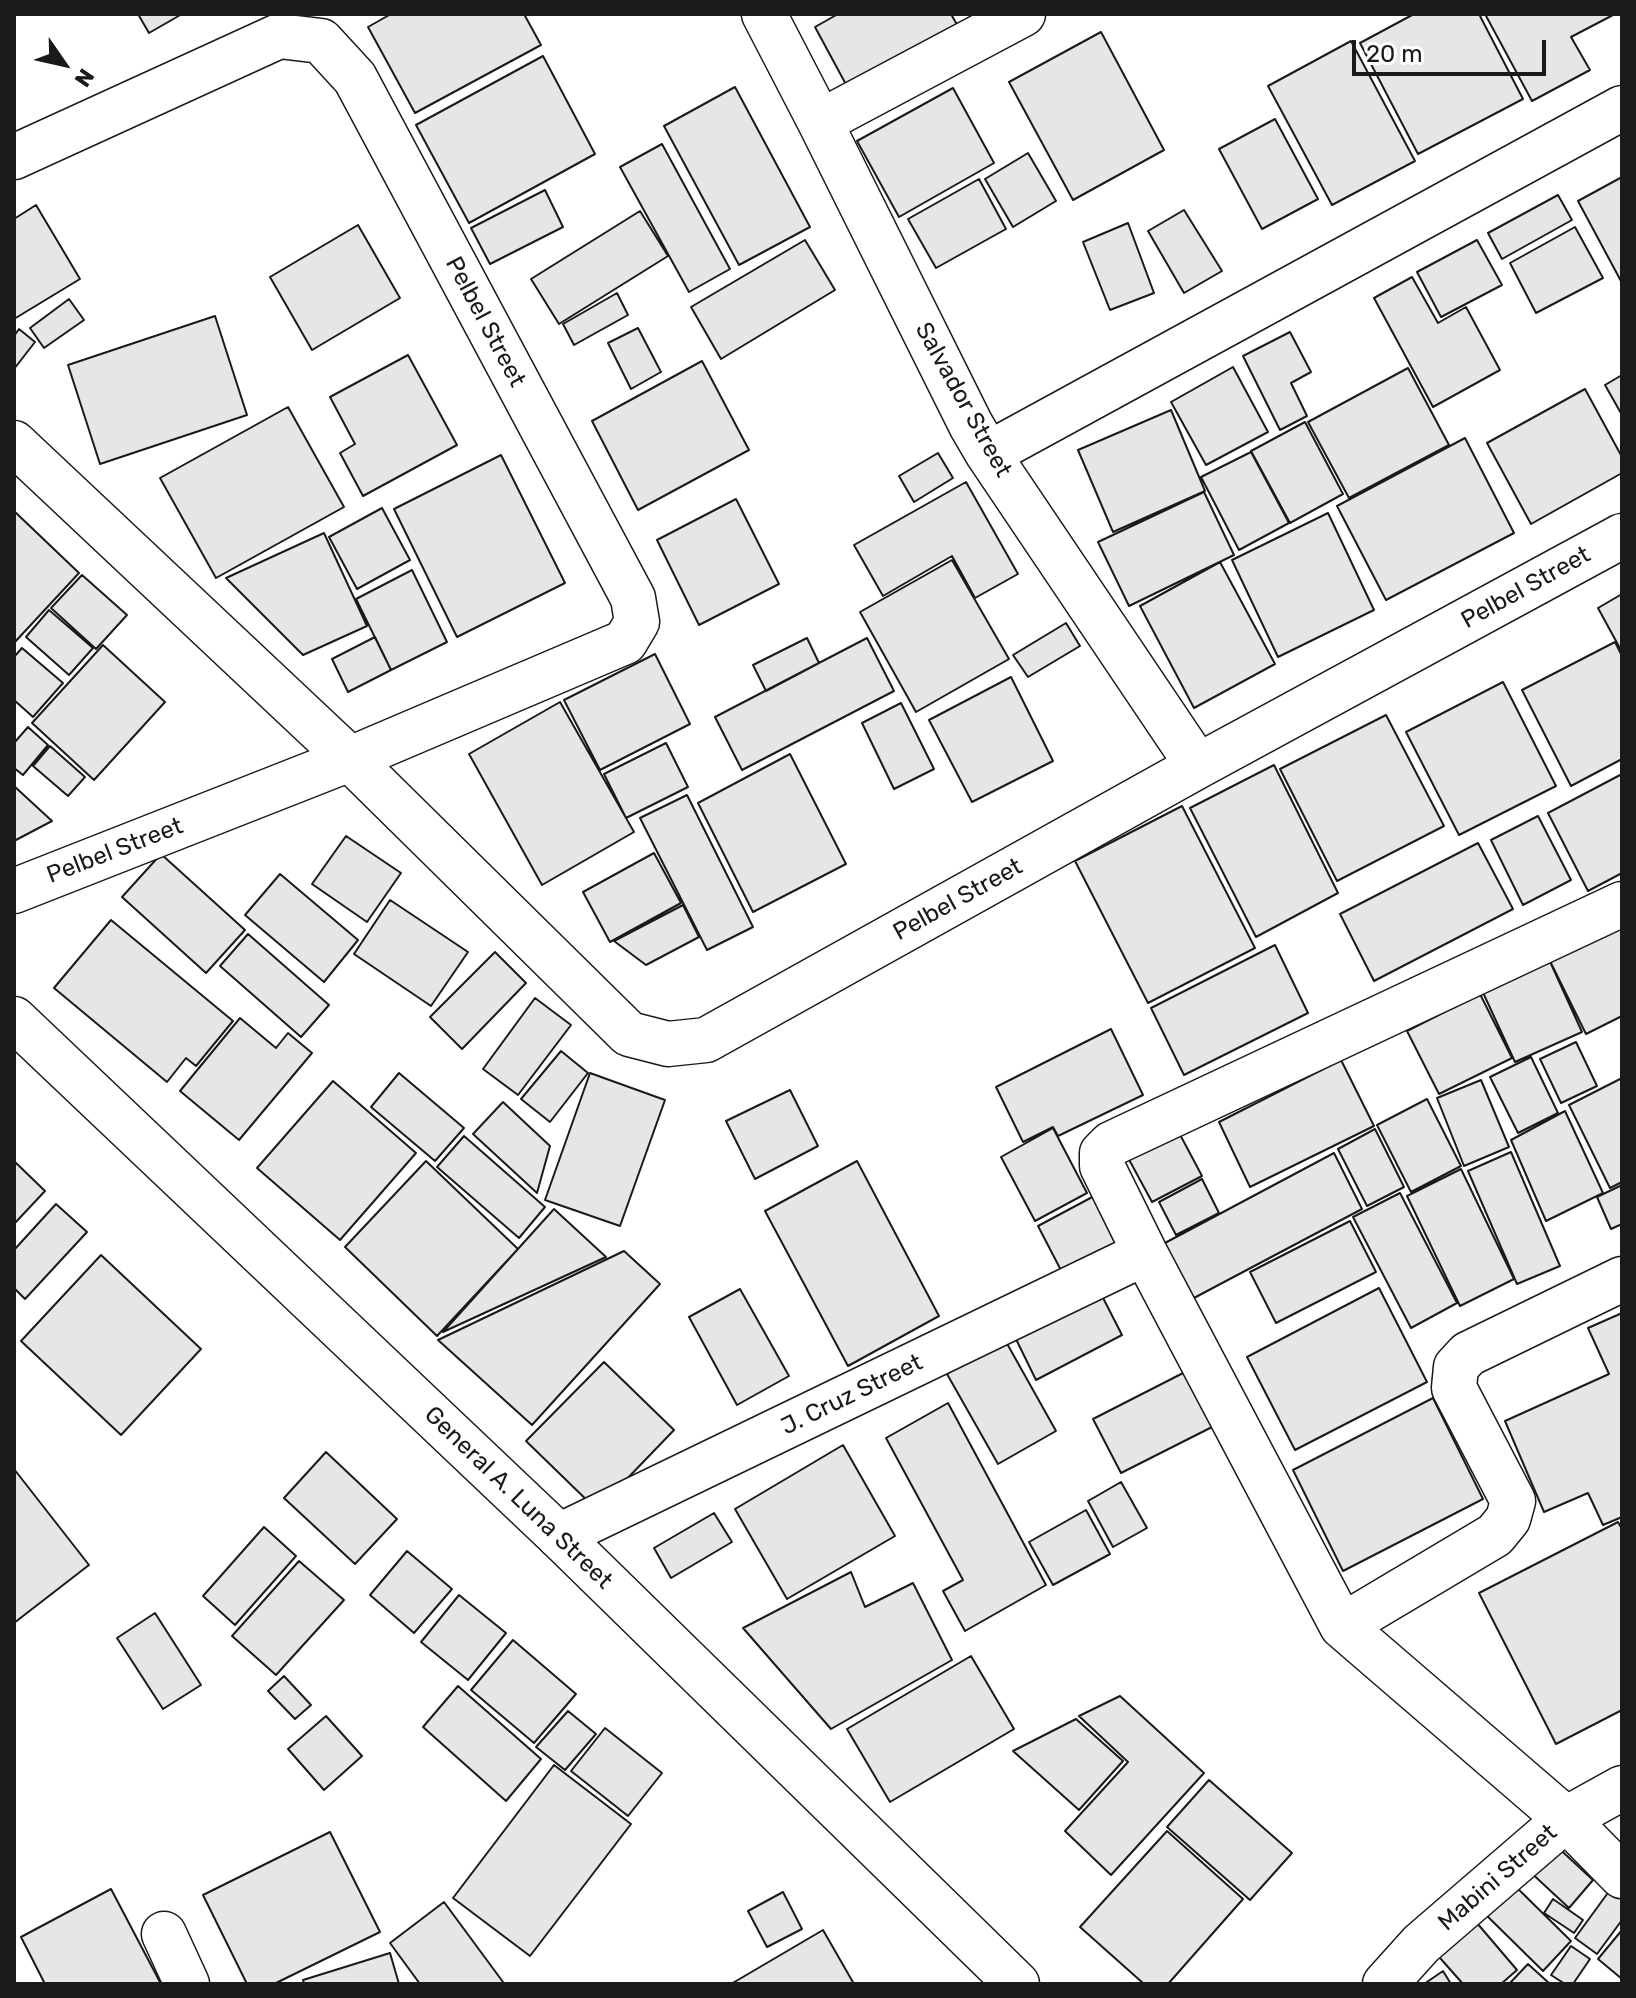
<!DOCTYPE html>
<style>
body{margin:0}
#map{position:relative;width:1636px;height:1998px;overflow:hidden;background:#fff;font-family:Rubik,sans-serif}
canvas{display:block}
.frame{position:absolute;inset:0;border:16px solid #1a1a1a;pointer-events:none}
.north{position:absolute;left:24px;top:24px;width:80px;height:80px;-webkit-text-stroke:6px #fff;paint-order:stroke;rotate:124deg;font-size:22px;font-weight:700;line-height:32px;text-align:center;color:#1a1a1a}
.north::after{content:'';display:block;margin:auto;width:28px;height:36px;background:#1a1a1a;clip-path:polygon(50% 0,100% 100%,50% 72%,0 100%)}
.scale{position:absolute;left:1352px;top:40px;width:194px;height:36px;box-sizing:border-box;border:4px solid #1a1a1a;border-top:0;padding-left:10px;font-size:24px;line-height:28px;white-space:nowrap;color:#1a1a1a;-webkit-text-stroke:6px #fff;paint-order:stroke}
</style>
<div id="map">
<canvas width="1636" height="1998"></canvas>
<div class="frame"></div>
<div class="north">N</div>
<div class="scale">20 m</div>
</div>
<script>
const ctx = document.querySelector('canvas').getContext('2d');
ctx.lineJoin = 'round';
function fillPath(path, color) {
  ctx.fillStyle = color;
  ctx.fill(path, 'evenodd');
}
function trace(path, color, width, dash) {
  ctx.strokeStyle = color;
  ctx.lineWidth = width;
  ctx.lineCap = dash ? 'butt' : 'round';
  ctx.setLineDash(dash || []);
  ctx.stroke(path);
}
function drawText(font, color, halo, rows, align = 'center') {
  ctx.font = font + ' Rubik,sans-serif';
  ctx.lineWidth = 6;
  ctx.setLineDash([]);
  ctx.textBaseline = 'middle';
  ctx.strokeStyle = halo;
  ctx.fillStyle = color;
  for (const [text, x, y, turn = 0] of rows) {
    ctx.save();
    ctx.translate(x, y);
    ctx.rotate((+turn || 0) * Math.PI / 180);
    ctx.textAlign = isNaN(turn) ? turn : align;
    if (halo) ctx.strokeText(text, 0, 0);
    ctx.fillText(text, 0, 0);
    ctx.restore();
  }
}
const building = new Path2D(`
 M138 14H182L149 33Z
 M391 14H524L541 45 415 113 368 27Z
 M838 14H951L960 30 849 90 815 27Z
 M1414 14H1479L1523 99 1418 154 1360 43Z
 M1485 14H1615L1571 37 1590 70 1532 101Z
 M1101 32 1164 150 1073 200 1009 82Z
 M1351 41 1415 161 1332 205 1268 86Z
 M543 56 595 154 469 223 416 125Z
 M735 87 810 227 739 265 664 126Z
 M953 88 994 163 899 217 857 141Z
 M1275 119 1318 199 1262 229 1219 149Z
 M662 144 730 269 689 292 620 167Z
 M1028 153 1056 201 1013 227 985 179Z
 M1622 177V283L1578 201Z
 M979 179 1006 229 936 268 908 219Z
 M545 190 563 227 490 264 471 228Z
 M1558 195 1572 220 1502 259 1488 233Z
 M36 205 80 279 14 319V219Z
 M1184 210 1222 271 1184 293 1148 231Z
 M640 211 668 256 559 324 531 279Z
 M1128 223 1154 293 1110 310 1083 242Z
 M358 225 400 298 312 350 270 277Z
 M1575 227 1603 278 1536 313 1510 263Z
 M805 240 835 290 721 359 691 307Z
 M1477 240 1502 285 1441 317 1417 272Z
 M1412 277 1438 323 1466 307 1500 370 1433 407 1374 298Z
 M617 293 628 315 574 345 563 324Z
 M69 299 84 320 44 348 30 328Z
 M215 316 247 415 100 464 68 365Z
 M638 328 661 372 631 389 608 343Z
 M19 329 35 342 14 369V336Z
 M1290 332 1311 372 1291 383 1307 416 1280 430 1243 356Z
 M408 355 457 445 363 496 340 453 355 444 330 397Z
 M702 361 749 450 638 510 592 421Z
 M1233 367 1268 432 1206 465 1171 402Z
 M1408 368 1449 445 1349 498 1308 422Z
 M1622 375V415L1605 385Z
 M1585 389 1622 457V473L1531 524 1487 443Z
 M288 407 344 507 216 578 160 478Z
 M1171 410 1205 491 1113 532 1078 450Z
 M1305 422 1343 494 1290 523 1251 451Z
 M1465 438 1514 533 1386 600 1337 506Z
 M1251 452 1289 523 1239 550 1201 477Z
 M938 453 953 478 914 502 899 476Z
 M501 455 565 583 457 637 394 509Z
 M966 482 1018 574 975 598 952 556 883 596 854 545Z
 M1204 492 1234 555 1129 606 1098 542Z
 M736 499 779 584 699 625 657 540Z
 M382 508 410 560 357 589 329 537Z
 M14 511 79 573 14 643Z
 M1328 513 1374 610 1278 657 1232 560Z
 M324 533 367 626 303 655 226 578Z
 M952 560 1009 659 916 712 860 612Z
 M1220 562 1275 664 1194 708 1140 606Z
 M412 570 447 642 391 670 356 599Z
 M82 575 127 615 96 649 51 608Z
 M1622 594V652L1598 608Z
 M49 610 93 648 69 675 26 637Z
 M1066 623 1080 646 1028 677 1013 655Z
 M375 637 391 670 348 692 332 659Z
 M807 638 819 663 766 691 753 665Z
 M867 638 894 691 742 770 715 717Z
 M1615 642 1622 656V759L1571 786 1522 690Z
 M103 645 165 702 94 780 32 723Z
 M22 648 63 683 33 717 14 700V657Z
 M655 654 690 724 600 770 564 700Z
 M1011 677 1053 761 972 802 929 720Z
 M1503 682 1556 786 1459 835 1406 732Z
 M560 702 634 832 542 885 469 754Z
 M901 703 934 769 894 789 862 723Z
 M1386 715 1444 826 1337 881 1280 769Z
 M28 727 48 745 23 775 14 768V743Z
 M666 743 688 787 626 818 604 774Z
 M50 746 85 777 68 796 33 766Z
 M790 754 846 864 753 912 698 803Z
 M1274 765 1338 893 1256 937 1190 808Z
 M1622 774V873L1588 891 1548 813Z
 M14 786 52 821 14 841Z
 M687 795 753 927 707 950 640 818Z
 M1182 806 1255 948 1148 1003 1075 861Z
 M1538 816 1571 880 1523 905 1491 840Z
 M346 836 401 873 367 922 312 884Z
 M1478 843 1513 909 1374 981 1340 914Z
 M654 853 681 903 610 942 583 892Z
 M161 854 245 930 206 973 122 897Z
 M280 874 358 940 324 982 245 915Z
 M390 900 468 952 431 1006 354 954Z
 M683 905 699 937 646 965 614 941Z
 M1622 919V1016L1586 1034 1547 955Z
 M111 920 233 1021 196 1066 186 1058 167 1082 54 988Z
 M248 934 329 1005 301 1037 220 966Z
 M1275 945 1308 1013 1184 1075 1151 1008Z
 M495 952 526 983 462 1049 430 1017Z
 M1547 955 1582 1032 1515 1062 1480 986Z
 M1480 994 1512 1058 1439 1094 1407 1031Z
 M535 998 571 1025 518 1095 483 1069Z
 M240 1018 276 1048 288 1033 312 1053 239 1140 180 1091Z
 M1111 1029 1143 1095 1058 1136 1053 1127 1023 1142 996 1087Z
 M1576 1042 1597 1086 1561 1103 1540 1059Z
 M561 1051 588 1073 550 1122 521 1099Z
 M1531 1057 1558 1113 1518 1133 1490 1077Z
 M1341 1060 1374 1126 1250 1187 1219 1122Z
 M399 1073 464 1128 435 1161 371 1107Z
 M590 1073 665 1100 620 1226 545 1200Z
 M1622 1078V1182L1610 1188 1569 1105Z
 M1481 1080 1509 1147 1464 1166 1437 1098Z
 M333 1081 416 1153 340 1240 257 1168Z
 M790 1090 818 1146 755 1179 726 1121Z
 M1427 1099 1461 1166 1411 1192 1377 1125Z
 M503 1102 550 1146 537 1193 473 1134Z
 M1565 1111 1603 1193 1546 1221 1511 1140Z
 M1176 1127 1202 1176 1152 1202 1126 1154Z
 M1053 1128 1087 1193 1035 1221 1001 1157Z
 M1375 1129 1404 1187 1367 1206 1338 1149Z
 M464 1136 545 1207 519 1238 437 1167Z
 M1511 1152 1560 1266 1517 1284 1468 1171Z
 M1334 1153 1362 1209 1192 1299 1163 1244Z
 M14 1161 45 1191 14 1224Z
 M426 1161 518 1249 437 1336 345 1247Z
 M857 1161 939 1316 848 1366 765 1211Z
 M1461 1169 1514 1279 1460 1306 1407 1196Z
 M1202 1179 1219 1213 1176 1235 1159 1202Z
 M1622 1185V1224L1611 1229 1597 1197Z
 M1400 1193 1457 1303 1411 1328 1353 1217Z
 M1096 1195 1123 1247 1065 1278 1038 1226Z
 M56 1204 87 1232 25 1299 14 1288V1250Z
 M554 1209 606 1257 443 1332Z
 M1350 1221 1376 1272 1276 1323 1250 1272Z
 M624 1251 660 1284 532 1425 438 1340Z
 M101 1255 201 1349 121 1435 21 1341Z
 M1379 1288 1427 1382 1295 1450 1247 1357Z
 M740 1289 789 1376 737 1405 689 1317Z
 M1099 1290 1122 1335 1036 1380 1013 1333Z
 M1622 1313V1517L1603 1525 1588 1493 1544 1512 1505 1421 1609 1374 1588 1328Z
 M1005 1340 1056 1431 998 1464 947 1374Z
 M604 1362 674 1430 597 1510 526 1441Z
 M1189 1370 1216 1425 1121 1473 1093 1419Z
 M1433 1398 1483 1499 1343 1571 1293 1470Z
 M948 1403 1046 1585 965 1631 943 1591 963 1580 886 1438Z
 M843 1445 895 1536 787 1599 735 1509Z
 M326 1452 397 1519 355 1564 284 1498Z
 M14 1469 89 1565 14 1623Z
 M1121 1482 1147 1528 1113 1547 1088 1501Z
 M1086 1510 1110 1554 1053 1585 1029 1542Z
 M714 1513 732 1542 671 1578 654 1548Z
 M1618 1522 1622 1529V1710L1556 1744 1479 1593Z
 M264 1527 296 1556 235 1625 203 1596Z
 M407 1551 452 1589 414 1633 370 1595Z
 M299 1561 344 1600 276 1675 232 1636Z
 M851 1572 865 1607 913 1583 952 1660 831 1729 743 1628Z
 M459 1595 506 1633 468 1680 421 1642Z
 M155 1613 201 1685 163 1709 117 1638Z
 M513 1640 576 1694 534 1743 471 1690Z
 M971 1656 1014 1729 890 1802 847 1729Z
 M284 1676 311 1705 295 1719 268 1691Z
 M458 1686 541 1759 506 1801 423 1727Z
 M1120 1696 1204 1773 1111 1875 1065 1831 1128 1762 1079 1716Z
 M568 1711 596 1734 565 1770 536 1747Z
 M326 1716 362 1756 324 1790 288 1749Z
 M1076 1719 1123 1761 1079 1810 1013 1751Z
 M605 1728 662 1773 628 1816 571 1771Z
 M554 1765 631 1824 530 1956 453 1898Z
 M1209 1780 1292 1853 1250 1900 1167 1827Z
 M1167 1831 1243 1899 1168 1984H1144L1080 1927Z
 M330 1832 380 1932 274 1984H247L203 1895Z
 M1552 1842 1593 1880 1569 1908 1527 1869Z
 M1508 1879 1571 1941 1543 1971 1479 1908Z
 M111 1889 161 1984H45L21 1937Z
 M1610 1890 1622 1899V1920L1597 1954 1575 1938Z
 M783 1892 802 1929 767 1947 748 1911Z
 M1553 1899 1583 1920 1574 1933 1544 1913Z
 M444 1902 503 1982 501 1984H420L390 1943Z
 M1471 1916 1517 1970 1501 1984H1463L1433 1950Z
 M823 1930 854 1984H731Z
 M1622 1930V1979L1598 1959Z
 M1571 1946 1590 1959 1573 1984H1565L1551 1975Z
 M390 1953 399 1984H304L303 1980Z
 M1528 1964 1550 1984H1509Z
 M1443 1971 1451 1984H1424Z`);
fillPath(building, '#e6e6e6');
trace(building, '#1a1a1a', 2);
const street = new Path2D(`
 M764 14 820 122 971 425 988 454 1198 766
 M820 122 1023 14
 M14 157 279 36 321 41 355 78 633 598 637 622 625 642 350 759 14 891
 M14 443 350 759 629 1034 668 1044 706 1040 1198 766 1622 536
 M988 454 1622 108
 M1622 904 1111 1144 1102 1153V1166L1145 1253 1342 1626 1566 1819 1622 1876
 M559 1536 1145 1253
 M1342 1626 1495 1535 1508 1519 1513 1501 1454 1388 1456 1367 1468 1354 1622 1279
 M164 1934 187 1984
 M1385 1984 1421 1944 1566 1819 1622 1788`);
const primary = new Path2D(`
 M14 1019 559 1536 1017 1984`);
trace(street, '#1a1a1a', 47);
trace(primary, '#1a1a1a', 47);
trace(street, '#fff', 44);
trace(primary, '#fff', 44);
drawText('24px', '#1a1a1a', '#fff', [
 ["Pelbel Street",485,322,62],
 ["Salvador Street",963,400,61],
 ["Pelbel Street",1526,588,-29],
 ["Pelbel Street",115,851,-21],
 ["Pelbel Street",958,900,-29],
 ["J. Cruz Street",852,1395,-26],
 ["General A. Luna Street",518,1498,44],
 ["Mabini Street",1498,1878,-41]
]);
</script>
